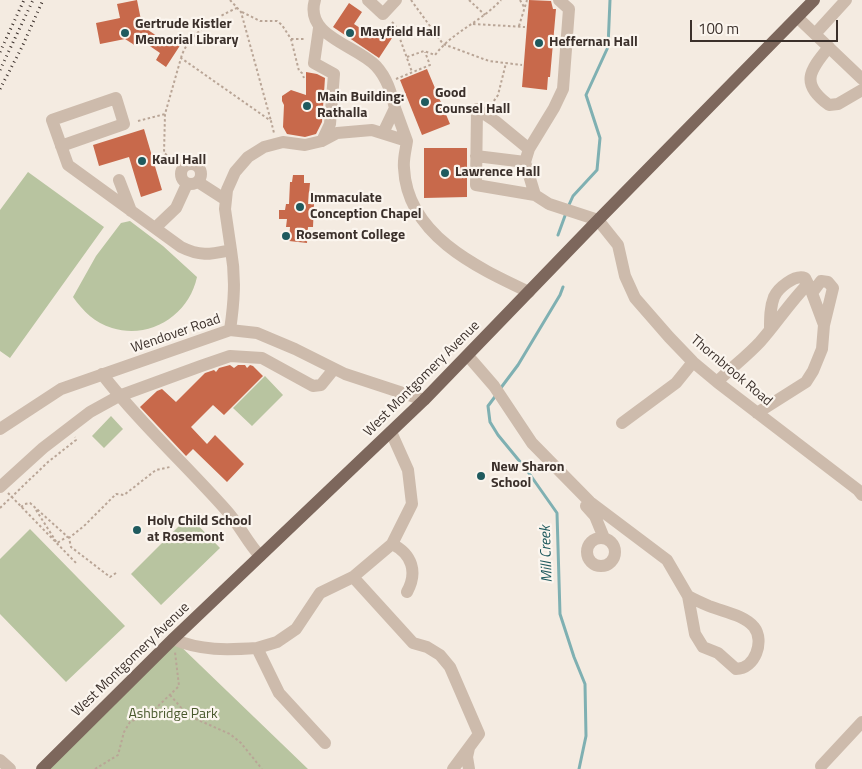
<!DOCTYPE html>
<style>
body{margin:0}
#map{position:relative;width:862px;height:769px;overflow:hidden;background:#f4ebe1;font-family:"Titillium Web",sans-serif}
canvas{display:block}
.scale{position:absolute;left:690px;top:20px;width:148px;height:22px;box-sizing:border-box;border:2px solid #3b302b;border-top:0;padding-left:6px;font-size:15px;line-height:18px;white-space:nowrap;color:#3b302b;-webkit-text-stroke:4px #fbf5ee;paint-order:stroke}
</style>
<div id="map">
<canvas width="862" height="769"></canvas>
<div class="scale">100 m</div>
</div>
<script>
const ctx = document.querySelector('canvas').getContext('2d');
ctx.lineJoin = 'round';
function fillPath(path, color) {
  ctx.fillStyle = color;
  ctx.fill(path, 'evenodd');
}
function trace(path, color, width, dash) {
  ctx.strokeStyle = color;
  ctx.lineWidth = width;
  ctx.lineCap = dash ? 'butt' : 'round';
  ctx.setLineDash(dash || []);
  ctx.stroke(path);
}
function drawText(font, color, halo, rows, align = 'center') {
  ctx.font = font + ' "Titillium Web",sans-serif';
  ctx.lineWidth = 4.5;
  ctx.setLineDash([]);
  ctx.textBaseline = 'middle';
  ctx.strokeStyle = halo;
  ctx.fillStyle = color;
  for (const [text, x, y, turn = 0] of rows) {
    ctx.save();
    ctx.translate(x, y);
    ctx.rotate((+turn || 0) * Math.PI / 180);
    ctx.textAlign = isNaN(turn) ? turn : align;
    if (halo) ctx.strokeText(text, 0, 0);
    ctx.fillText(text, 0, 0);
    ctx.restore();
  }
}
fillPath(new Path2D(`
 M28 172 104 227 10 358 0 351V210Z
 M130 221 163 246 197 277C189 315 150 340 112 328 95 323 83 311 73 297L96 256 121 223Z
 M265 376 283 395 252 426 233 408Z
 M111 416 123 429 104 448 92 436Z
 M189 516 220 548 161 605 131 574Z
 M30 529 125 626 66 682 0 614V559Z
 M173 639 308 769H42Z`), '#b8c4a0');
trace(new Path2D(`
 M568 207 573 196 597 170 600 138 586 95 608 47 610 0
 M558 235 566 213
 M500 389 518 365 560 295 563 287
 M497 394 488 406 490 422 498 435 526 469 557 513 560 614 574 657 585 684 586 736 579 769`), '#7fb0b2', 3);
fillPath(new Path2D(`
 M137 0 141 20 150 26 148 30 166 42 170 36 181 44 166 67 156 60 160 53 141 40 136 46 125 39 100 44 96 23 120 18 117 4Z
 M529 0 551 1 553 9H556L550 77H548L547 90 522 87Z
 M349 3 362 12 354 24 375 38 383 27 394 35 379 58 333 27Z
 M427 69 450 124 422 135 400 80Z
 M306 72 317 74 325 78 322 122 316 134 305 137 287 134 283 127 284 105 282 101V96L291 90 306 95Z
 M144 129 162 190 141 197 129 157 99 166 93 145Z
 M424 148H467V197L424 198Z
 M293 175H304V183H310L308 204H314L313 227H308L307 243 289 241 290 227H286L287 219H279V210H285L286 204H289L290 182H292Z
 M230 365 234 368 238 365H245L247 368 250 365 253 366 263 376 224 415 213 405 191 427 207 444 215 435 244 464 227 482 193 449 186 456 140 407 157 391 162 389 176 402 205 373 214 370 216 372 219 368Z`), '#c8694b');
trace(new Path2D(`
 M230 0 241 12 271 121
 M411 0 443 44 489 61 522 65
 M469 0 485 15
 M520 0 524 7
 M242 12 260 21H277L282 25 291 39 299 71 302 73 304 78
 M392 22 395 25 412 72
 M473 24 525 27
 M519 26 527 0
 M291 39H306
 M407 57 424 51 435 55C452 32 481 22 501 0
 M181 58C187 35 216 17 237 8
 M396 79 430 65 425 52
 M491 105 498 95 506 63
 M138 121 165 114
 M183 167 164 153 165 114 181 58 271 121 274 133
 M8 493 77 564
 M21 507 25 504 30 503 69 538
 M0 508 48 462 76 440 75 437
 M36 510 57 543 67 537
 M116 573 110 577 71 547 69 538 84 526 116 494 124 495 156 470 170 467
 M170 695 184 711 196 719 230 734 241 743 262 769
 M95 769 118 755 124 732 130 722 153 711 179 686 175 652`), '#b9a596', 2, [2.5, 2.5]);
trace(new Path2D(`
 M315 0C304 36 356 45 376 66 387 78 391 92 395 108
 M368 0 383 14 396 0
 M559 0 569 9 563 89 554 108 529 149 525 162 535 195 549 204 598 220 618 245 625 276 635 298 669 337 693 362 717 382 858 490 862 495
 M798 18 862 79
 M319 28 314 63 334 74 330 124 322 141
 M815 34 846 0
 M829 47C809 71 800 84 829 105L838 104 862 90
 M407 141C406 149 403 159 404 168 407 235 476 267 529 292
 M61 146 124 124 116 98 52 120 68 165 181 247C201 257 211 254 231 250 236 278 234 303 230 330
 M529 149 495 121 477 109 476 185 535 195
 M476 156 525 162
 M181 174a10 10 0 1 1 20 0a10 10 0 1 1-20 0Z
 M119 180 131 211
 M198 182 226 200
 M155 228 176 208 187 184
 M231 250 225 209 227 190 235 172 248 157 264 147 283 142 305 145 322 141 337 133 372 130 407 141 395 108 383 133
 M468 356 494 386 532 443 590 502 667 560 688 596 695 634 703 647 718 653 736 669C755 669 765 641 754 627 744 615 724 612 709 606 702 603 695 600 688 596
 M102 374C140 423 185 464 226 510 239 524 247 542 260 556
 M717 382C731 368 747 356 760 342 777 323 790 302 808 284L805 278C795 274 778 288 774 297 770 307 770 318 770 329
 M757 413 806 382 813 371 822 349 824 325 833 288 828 282 821 281 812 293 824 325
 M622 423 676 383 693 362
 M0 429 61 389 230 330 257 333 295 349 345 374 424 400
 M0 487 43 448 90 412 119 396 201 366 230 356 262 358 313 386 321 385 334 369
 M586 506 595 516 604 538
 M587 552a14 14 0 1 1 28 0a14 14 0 1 1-28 0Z
 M392 544C412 554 418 572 407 592
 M353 577 413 643 427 647 440 655 450 667 479 734 453 769
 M173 639C201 651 227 650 257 648
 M325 743 279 693 257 648 277 642 296 629 320 593 353 577 392 544 412 504 408 470 391 432
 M0 760 10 769
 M821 766 862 722
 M469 769 467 757 469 748`), '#cdbbac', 12);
trace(new Path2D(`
 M42 769 173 639 424 400 598 220 814 0`), '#7d675c', 12);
trace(new Path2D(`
 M0 52 24 0
 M0 70 33 0
 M0 89 22 47 43 0`), '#3b302b', 3, [1, 4]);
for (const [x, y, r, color] of [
 [125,33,5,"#1f5a5e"],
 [350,33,5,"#1f5a5e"],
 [539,43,5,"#1f5a5e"],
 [425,102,5,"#1f5a5e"],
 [307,106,5,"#1f5a5e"],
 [142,161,5,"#1f5a5e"],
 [445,173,5,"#1f5a5e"],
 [300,207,5,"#1f5a5e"],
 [286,236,5,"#1f5a5e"],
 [481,476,5,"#1f5a5e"],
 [137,530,5,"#1f5a5e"]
]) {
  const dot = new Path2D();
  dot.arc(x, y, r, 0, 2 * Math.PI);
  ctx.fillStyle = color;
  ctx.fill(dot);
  trace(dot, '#fbf5ee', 2);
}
drawText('bold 14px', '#3b302b', '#fbf5ee', [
 ["Gertrude Kistler",135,25],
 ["Memorial Library",135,41],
 ["Mayfield Hall",360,33],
 ["Heffernan Hall",549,43],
 ["Good",435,94],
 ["Counsel Hall",435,110],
 ["Main Building:",317,98],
 ["Rathalla",317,114],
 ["Kaul Hall",152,161],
 ["Lawrence Hall",455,173],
 ["Immaculate",310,199],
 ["Conception Chapel",310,215],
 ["Rosemont College",296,236],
 ["New Sharon",491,468],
 ["School",491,484],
 ["Holy Child School",147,522],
 ["at Rosemont",147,538]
], 'left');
drawText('14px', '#3b302b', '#fbf5ee', [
 ["Wendover Road",176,334,-19],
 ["Thornbrook Road",731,371,40],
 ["West Montgomery Avenue",422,379,-45],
 ["West Montgomery Avenue",131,660,-44]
]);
drawText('14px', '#4a5a2e', '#fbf5ee', [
 ["Ashbridge Park",173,715]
]);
drawText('italic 15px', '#1f5a5e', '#fbf5ee', [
 ["Mill Creek",547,554,-92]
]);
</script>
